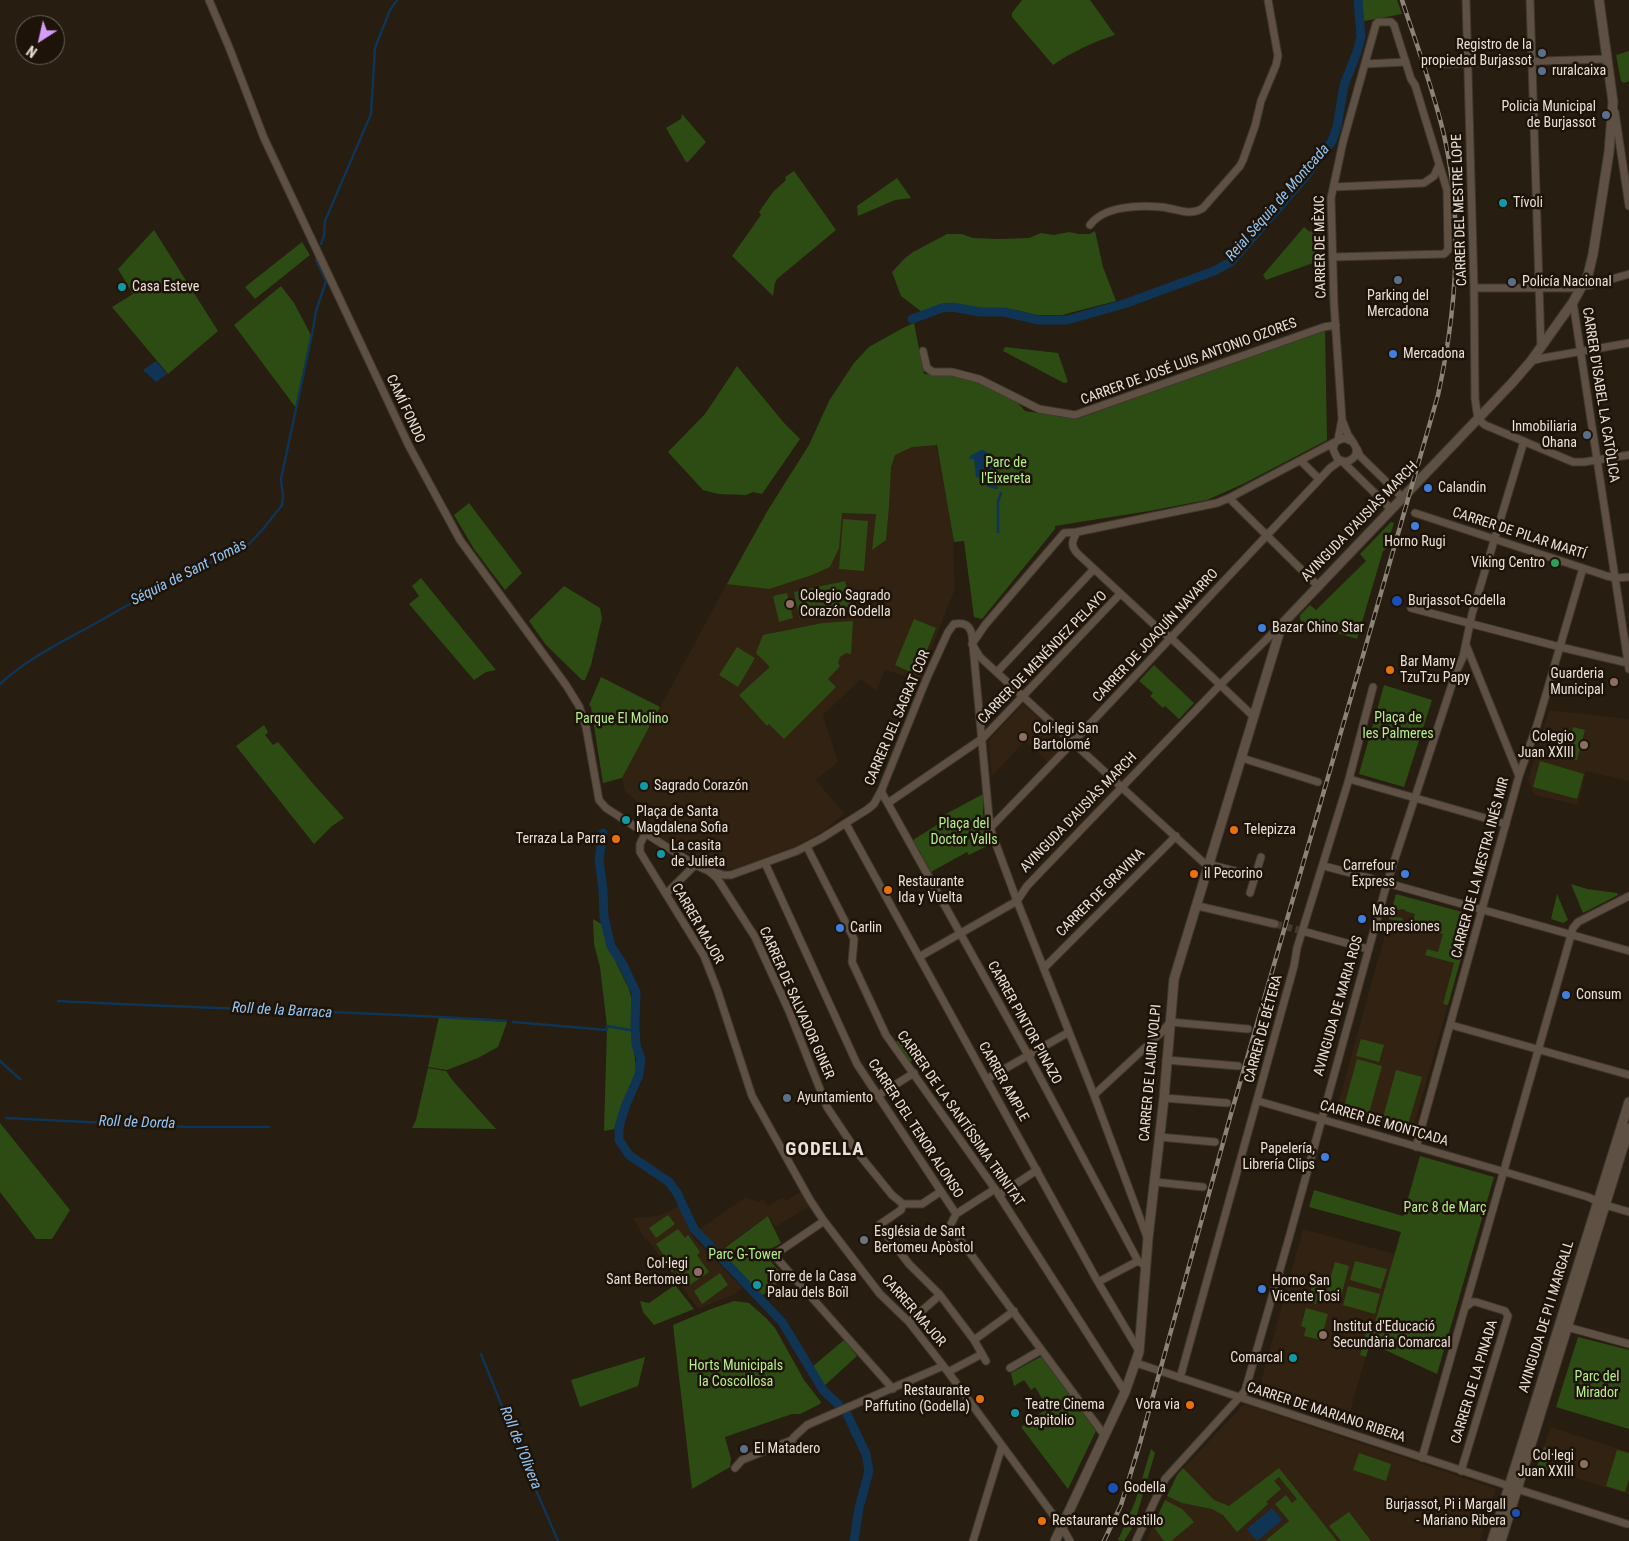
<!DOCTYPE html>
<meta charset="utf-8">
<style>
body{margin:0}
#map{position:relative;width:1629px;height:1541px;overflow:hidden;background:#271d10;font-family:"Roboto Condensed",sans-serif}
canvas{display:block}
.north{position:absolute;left:15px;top:15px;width:50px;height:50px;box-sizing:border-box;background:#1e1308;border:1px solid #6f655c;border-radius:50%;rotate:215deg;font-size:14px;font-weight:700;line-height:20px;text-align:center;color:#e9e1d9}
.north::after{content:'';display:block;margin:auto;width:18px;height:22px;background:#d49cfb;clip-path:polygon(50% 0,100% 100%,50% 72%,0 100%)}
</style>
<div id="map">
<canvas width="1629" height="1541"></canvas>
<div class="north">N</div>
</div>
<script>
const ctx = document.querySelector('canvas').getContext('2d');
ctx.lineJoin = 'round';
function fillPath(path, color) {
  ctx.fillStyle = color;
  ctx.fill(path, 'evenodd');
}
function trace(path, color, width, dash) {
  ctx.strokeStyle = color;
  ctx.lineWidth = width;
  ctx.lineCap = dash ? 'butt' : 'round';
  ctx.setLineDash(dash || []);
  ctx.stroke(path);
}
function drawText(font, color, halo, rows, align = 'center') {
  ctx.font = font + ' "Roboto Condensed",sans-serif';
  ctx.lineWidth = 5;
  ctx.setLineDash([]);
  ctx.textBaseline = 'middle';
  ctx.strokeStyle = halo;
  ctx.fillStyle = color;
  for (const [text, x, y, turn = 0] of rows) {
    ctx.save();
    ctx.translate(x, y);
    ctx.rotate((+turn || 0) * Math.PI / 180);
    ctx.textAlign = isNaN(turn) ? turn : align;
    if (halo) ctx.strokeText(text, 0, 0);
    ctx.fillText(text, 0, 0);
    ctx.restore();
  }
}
fillPath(new Path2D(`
 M914 323 953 536 955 589 919 680 885 670 876 691 861 679 823 715 838 762 816 780 845 814 823 831 799 845 737 868 728 869 710 865 674 846 654 833 646 809 625 792 622 778 746 548 768 510 809 445 829 401 842 381 854 363 869 347 901 329Z
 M1023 704 1053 731 1051 734 1064 745 1048 762 1025 741 992 776 988 741Z
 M1549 710 1629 719V781L1586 771 1578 805 1534 795 1528 780Z
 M1396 894 1473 915 1411 1136 1335 1115Z
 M801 1191 810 1206 775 1227 769 1215 718 1252 699 1229 746 1197 758 1202 763 1199 768 1206 783 1197 786 1201Z
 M679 1206 691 1235 742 1288 733 1295 698 1309 647 1239 645 1240 633 1218 658 1216Z
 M1303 1229 1395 1254 1346 1426 1257 1396Z
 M1244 1404 1496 1489 1480 1541H1146L1177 1475Z
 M1550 1427 1629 1452V1494L1537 1467Z`), '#322211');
fillPath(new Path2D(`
 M1022 0H1090L1115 35C1093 42 1072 52 1053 65L1012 17V13Z
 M1361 0H1397L1402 14 1364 21Z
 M1629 51V81L1624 83 1621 81 1616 55Z
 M682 114 706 142 688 162H686L666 128 681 119Z
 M794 171 836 230 777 279 775 283 773 296 732 256 761 215 759 212 773 192 786 180 785 177Z
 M897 178 911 198 895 200 858 216 857 206Z
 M1323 216 1324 259 1266 280 1263 275 1304 227 1310 232Z
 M154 230 218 331 168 374 112 307 133 294 118 269Z
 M1095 231 1103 267 1116 301 1062 315H1037L1011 309 982 308 945 303 922 312 901 296 892 272 905 258 913 252 947 234H962L973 238 999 239 1029 238 1041 233 1054 235 1069 232 1079 234H1090Z
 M302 242 310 255 255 299 245 287Z
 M281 286 294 303 311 335 296 408 234 325Z
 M914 323 924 374 952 375 977 381 1017 402 1025 411 1077 419 1325 329 1327 440 1245 483 1207 500 1149 511 1055 526V529L982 619 974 617 964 541 954 542 937 445 912 447 895 455 891 467 889 506 886 540 872 550 876 514 842 513 839 548 830 567 812 575 769 589 727 584 768 510 809 445 829 401 854 363 869 347 901 329Z
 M1005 347 1058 353 1068 382 1064 383 1003 351Z
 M737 366 784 423 800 439 762 494 753 492 746 495 718 494 703 490 668 452 705 414Z
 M469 503 522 573 505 590 474 549 454 515Z
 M843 519 868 521 864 571 839 569Z
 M1391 522 1394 523 1386 549 1383 551 1357 639 1302 622 1300 619V615L1310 605 1316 610 1366 561 1360 554Z
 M421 578 496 670 486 672 474 680 409 604 419 596 412 586Z
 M845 581 851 606 799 617 794 592Z
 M564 586 600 608 602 618 591 665 585 680H582L546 645 529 621Z
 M787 593 793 618 779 622 773 596Z
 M914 619 936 628 917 675 895 665Z
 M853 621 851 654 846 653 840 657 838 663 840 666 828 679 836 687 784 739 769 724 767 726 739 695 770 667 756 653 763 635 823 623Z
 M737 647 755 658 738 687 719 675Z
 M1154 665 1194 703 1179 719 1165 706 1163 708 1150 696 1153 693 1139 681Z
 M601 677 660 707 622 778 603 783 591 707 589 705Z
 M1384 685 1432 700 1404 787 1359 774Z
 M264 725 268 732 265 735 273 745 278 742 315 786 344 818 332 826 314 844 236 746Z
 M1573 727 1585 730 1577 760 1565 757Z
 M1540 761 1584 774 1577 799 1533 787Z
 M983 794V813L987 846 969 855 967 852 931 872 913 840 948 818 946 814Z
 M1571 884 1587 889 1617 893 1618 895 1583 913Z
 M1396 894 1473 915 1448 1005 1443 1004 1454 963 1425 955 1427 949 1438 952 1443 934 1406 923V922L1410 923 1412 918H1414L1415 914 1405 911V909L1396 910 1395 917 1403 918 1402 922 1389 919Z
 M1557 894 1568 920 1563 923 1551 919Z
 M593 919 603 925 609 948 629 989 632 1001 631 1030 607 1026 600 967 594 944Z
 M439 1017 507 1022 498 1047 478 1058 447 1070 428 1067Z
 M607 1027 632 1031 636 1069 635 1077 621 1108 614 1129 604 1131Z
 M908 1036 917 1058 908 1063 893 1043Z
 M1361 1039 1384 1045 1379 1062 1356 1056Z
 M1357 1059 1382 1066 1368 1117 1343 1110Z
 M428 1068 446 1071 453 1081 496 1129 412 1128 416 1120Z
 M1396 1070 1422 1077 1407 1128 1382 1121Z
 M0 1123 70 1210 52 1239H36L0 1192Z
 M1420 1156 1494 1177 1437 1374 1370 1343 1366 1357 1360 1355 1366 1332 1361 1331 1363 1323 1374 1326 1401 1232 1309 1207 1314 1190 1403 1216Z
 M668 1215 675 1224 656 1238 649 1228Z
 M768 1216 781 1243 764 1253 784 1277 762 1296 718 1253Z
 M678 1229 685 1238 688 1235 700 1252 697 1255 709 1272 687 1287 675 1270 672 1272 660 1256 663 1254 656 1244Z
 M1355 1261 1387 1269 1381 1289 1350 1280Z
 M1335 1262 1349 1266 1341 1297 1326 1293Z
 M720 1273 728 1285 702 1304 694 1291Z
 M1315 1276 1323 1278 1316 1304 1308 1301Z
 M675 1285 694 1309 654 1325 643 1312 640 1301 649 1303Z
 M1348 1286 1380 1294 1375 1314 1343 1305Z
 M734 1301 749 1303 767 1319 775 1328 804 1380 821 1402 820 1404 800 1414H792L725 1437 731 1459 730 1467 692 1489 673 1325 711 1309Z
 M1306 1308 1328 1314 1321 1340 1304 1336 1306 1328 1301 1326Z
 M1578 1337 1629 1350V1429L1556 1407Z
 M844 1340 857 1356 823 1387 812 1367Z
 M1042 1356 1096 1431 1068 1489 1021 1427 1048 1408 1035 1387 1031 1390 1024 1380 1014 1386 1011 1373Z
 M645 1357 638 1386 580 1407 571 1380Z
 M1544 1447 1574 1457 1572 1464 1541 1454Z
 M1151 1449 1155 1453 1134 1525 1124 1541 1118 1540 1135 1502Z
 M1617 1450 1629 1453V1479L1625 1492 1606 1486Z
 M1359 1453 1391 1464 1386 1481 1353 1470Z
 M1539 1460 1569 1469 1567 1476 1537 1467Z
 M1183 1468 1214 1500 1229 1506 1279 1468 1337 1541H1265L1289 1521 1275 1504 1286 1495 1292 1503 1297 1499 1279 1477 1274 1481 1281 1489 1266 1502 1268 1504 1237 1532 1223 1515 1212 1509 1182 1503 1167 1496 1177 1475Z
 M1165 1500 1182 1509 1194 1522 1171 1541H1164L1153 1526Z
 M1349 1512 1371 1541H1341L1329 1526Z`), '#2d4c14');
fillPath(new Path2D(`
 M156 361 167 374 156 382 143 370Z
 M981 450H983L988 453C989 464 1001 471 993 481L976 477 974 459H969L970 456Z
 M1272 1508 1282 1520 1257 1541 1247 1529Z`), '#0f3454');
trace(new Path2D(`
 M1288 196H1289
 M321 244 324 236 325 221 371 114 375 48 390 10 397 0
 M980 477 989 486 997 488
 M998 532V502L1001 493
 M0 684C29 657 64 641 98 622 125 607 151 591 179 577L186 576 233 550 249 544 264 528 282 505 283 496 281 479 312 334 316 311 326 281 316 260
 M58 1001C207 1009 357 1011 506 1021
 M513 1022 607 1030V1026L635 1031
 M0 1061 20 1079
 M6 1118 187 1127H269
 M481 1354 533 1483 558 1541`), '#0f3454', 2.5);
trace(new Path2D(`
 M912 319 942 308 952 307 980 312H1004L1038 320H1067L1124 304 1214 271 1231 262 1306 176 1332 141 1337 127 1344 85 1357 52 1361 37 1358 0
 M603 833 599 860 603 890 604 917 611 946 622 963 636 992 635 1025 636 1045 641 1059 639 1075 625 1107 619 1127V1140L629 1155 669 1182 677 1193 694 1229 782 1322 823 1390 842 1408
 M847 1414 866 1454 869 1471 859 1508 854 1541`), '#0f3454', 9);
trace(new Path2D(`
 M1275 924 1306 932`), '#443a2e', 7, [7, 3.5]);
const minor = new Path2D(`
 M209 0 229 47 264 138 409 446 460 540 566 685 579 706 586 727 599 800 606 808 695 865 709 871 717 878 755 937 789 1011 827 1107 857 1152 892 1195 903 1204
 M1466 0 1474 288 1475 399 1478 419 1485 425 1573 462H1584L1629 455
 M1530 0 1541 348
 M1365 64 1406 62
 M1445 64 1607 59
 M1615 112 1629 206
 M1334 187 1424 183 1434 176 1439 165
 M1090 225C1104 206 1138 205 1161 207 1175 208 1189 217 1203 208L1240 166 1243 160 1255 126 1261 101 1276 65 1278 56 1268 0
 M1333 257 1444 254 1448 250 1447 190 1415 85 1411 79 1394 25 1391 22H1378L1376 24 1343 142 1331 198 1334 304 1342 419 1338 440
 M1474 288H1571L1591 285 1629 274
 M1573 302 1629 669
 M923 351 927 368 933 372H952L979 379 1039 409 1075 415 1324 327 1336 325
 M1531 361 1543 358 1629 343
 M1342 420C1344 424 1346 430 1348 435 1353 442 1362 452 1352 459 1347 463 1342 462 1337 458L1333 449 1335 442 1344 438 1353 442
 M1357 449 1360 456 1402 497
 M1301 461 1319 479
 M1343 462 1391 509
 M1229 498 1318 586
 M1415 513 1607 576 1616 578 1629 577
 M1077 532C1072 541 1070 546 1078 554L1162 632 1171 638 1254 717
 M1411 608 1560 647 1628 663
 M1466 645 1519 776
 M997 672 1094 569
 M1242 758 1318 782
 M1349 779 1506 824
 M882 789V793L1028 1055 1138 1261 1146 1266
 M888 803 983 738 1120 594
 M846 824 1098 1282 1139 1351
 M990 828 1073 742 1330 468 1340 461
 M645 834 640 844V852L704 956 717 989 752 1096 810 1200 824 1221 880 1294 909 1322 948 1372 1062 1527 1070 1541
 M807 847 854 939 852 962 886 1035 995 1189 1125 1392
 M765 863 857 1064 956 1214 950 1226 1105 1436
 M1324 866 1373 879 1629 951
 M710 871 724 875H731L797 851 822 838 868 809 874 804 882 789 926 680 948 632 954 624C964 622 970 625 972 635L990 828 1017 901 1094 1095 1147 1237
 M1255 876 1204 863 980 657 972 644 985 625 1064 533 1077 532 1217 503 1229 498 1335 442
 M1250 893 1261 857
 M666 894 695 865
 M1198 906 1275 924
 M1306 932 1368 949
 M919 957 1017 901 1027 886 1220 685 1282 624
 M1044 968 1176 836
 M1451 1025 1629 1075
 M1166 1060 1238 1066
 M987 1079 1069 1032
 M1094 1095 1163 1031 1170 1022 1248 1029
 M877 1096 914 1073
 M1164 1098 1227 1103
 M1258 1101 1512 1174 1588 1197 1605 1205 1629 1212
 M1159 1137 1215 1142
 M1416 1147 1519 776 1537 725 1583 568
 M1155 1182 1203 1187
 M999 1195 1037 1170
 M903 1204 901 1210 879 1225 909 1264 940 1295 974 1340 986 1361
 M903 1204H922L940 1192
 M956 1214 995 1189
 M824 1221 774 1255 893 1389
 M1098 1282 1138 1261
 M909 1322 940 1295
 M1567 1327 1629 1344
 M974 1340 1014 1311
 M1136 1363 1509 1486
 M1010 1368 1041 1350
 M948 1372 982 1354
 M1180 1378 1294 966 1297 948 1349 779 1373 687
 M1422 1458 1573 928 1578 922 1629 896
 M735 1468 742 1460 792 1440 794 1437 807 1425 943 1366
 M1461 1471 1508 1316 1505 1311 1476 1302H1472L1467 1306
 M1517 1489 1627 1524
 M973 1541 1002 1446
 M1136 1541 1165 1479 1245 1391 1289 1238 1387 883 1456 672 1463 657 1472 614 1524 441`);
const tertiary = new Path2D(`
 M1055 1541 1125 1392 1139 1352 1148 1238 1164 1098 1174 979 1281 627 1284 622 1512 383 1531 361 1573 302 1588 275 1593 254 1609 152 1613 102 1599 0
 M1492 1541 1629 1102
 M1501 1541 1629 1128`);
trace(minor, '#403731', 9);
trace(tertiary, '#403731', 11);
trace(minor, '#5e5143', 7);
trace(tertiary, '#5e5143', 9);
const rail = new Path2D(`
 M1104 1541 1121 1505 1140 1443 1231 1114 1438 395C1457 308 1464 218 1443 131 1432 86 1416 43 1402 0`);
trace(rail, '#8c8378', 4.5);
trace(rail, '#1e1308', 2.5, [8]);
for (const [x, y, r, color] of [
 [1542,53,5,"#5c6f8a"],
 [1542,71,5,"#5c6f8a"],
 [1606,115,5,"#5c6f8a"],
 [1503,203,5,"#0f9aa8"],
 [1398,280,5,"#5c6f8a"],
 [1512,282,5,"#5c6f8a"],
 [122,287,5,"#0f9aa8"],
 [1393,354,5,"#3f7fe0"],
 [1587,435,5,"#5c6f8a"],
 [1428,488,5,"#3f7fe0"],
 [1415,526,5,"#3f7fe0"],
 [1555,563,5,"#2e9e5b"],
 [1397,601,6,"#1a4fb4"],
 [790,604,5,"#8d6e63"],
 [1262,628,5,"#3f7fe0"],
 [1390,670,5,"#e8710a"],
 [1614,682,5,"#8d6e63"],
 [1023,737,5,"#8d6e63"],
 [1584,745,5,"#8d6e63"],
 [644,786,5,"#0f9aa8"],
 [626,820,5,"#0f9aa8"],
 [1234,830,5,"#e8710a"],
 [616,839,5,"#e8710a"],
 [661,854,5,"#0f9aa8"],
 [1194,874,5,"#e8710a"],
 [1405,874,5,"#3f7fe0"],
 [888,890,5,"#e8710a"],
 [1362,919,5,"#3f7fe0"],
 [840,928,5,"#3f7fe0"],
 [1566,995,5,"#3f7fe0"],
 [787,1098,5,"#5c6f8a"],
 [1325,1157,5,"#3f7fe0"],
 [864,1240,5,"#6b7280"],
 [698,1272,5,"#8d6e63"],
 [757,1285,5,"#0f9aa8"],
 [1262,1289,5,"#3f7fe0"],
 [1323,1335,5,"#8d6e63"],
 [1293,1358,5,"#0f9aa8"],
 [980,1399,5,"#e8710a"],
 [1190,1405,5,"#e8710a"],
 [1015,1413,5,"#0f9aa8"],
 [744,1449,5,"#5c6f8a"],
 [1584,1464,5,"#8d6e63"],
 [1113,1488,6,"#1a4fb4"],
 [1516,1513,5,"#1a4fb4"],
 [1042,1521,5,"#e8710a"]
]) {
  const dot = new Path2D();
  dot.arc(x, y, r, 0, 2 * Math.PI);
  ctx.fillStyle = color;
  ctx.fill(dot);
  trace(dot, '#1e1308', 2);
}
drawText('14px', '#e9e1d9', '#1e1308', [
 ["Registro de la",1532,45,"right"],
 ["propiedad Burjassot",1532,61,"right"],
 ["ruralcaixa",1552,71],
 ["Policia Municipal",1596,107,"right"],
 ["de Burjassot",1596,123,"right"],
 ["Tívoli",1513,203],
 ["Policía Nacional",1522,282],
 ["Casa Esteve",132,287],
 ["Parking del",1398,296,"center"],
 ["Mercadona",1398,312,"center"],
 ["Mercadona",1403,354],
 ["Inmobiliaria",1577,427,"right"],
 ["Ohana",1577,443,"right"],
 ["Calandin",1438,488],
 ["Horno Rugi",1415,542,"center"],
 ["Viking Centro",1545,563,"right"],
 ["Colegio Sagrado",800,596],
 ["Corazón Godella",800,612],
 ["Burjassot-Godella",1408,601],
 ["Bazar Chino Star",1272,628],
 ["Bar Mamy",1400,662],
 ["TzuTzu Papy",1400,678],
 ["Guarderia",1604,674,"right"],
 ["Municipal",1604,690,"right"],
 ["Col·legi San",1033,729],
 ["Bartolomé",1033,745],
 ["Colegio",1574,737,"right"],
 ["Juan XXIII",1574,753,"right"],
 ["Sagrado Corazón",654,786],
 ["Plaça de Santa",636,812],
 ["Magdalena Sofia",636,828],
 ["Telepizza",1244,830],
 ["Terraza La Parra",606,839,"right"],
 ["La casita",671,846],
 ["de Julieta",671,862],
 ["Carrefour",1395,866,"right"],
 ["Express",1395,882,"right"],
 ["il Pecorino",1204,874],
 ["Restaurante",898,882],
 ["Ida y Vuelta",898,898],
 ["Mas",1372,911],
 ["Impresiones",1372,927],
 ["Carlin",850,928],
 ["Consum",1576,995],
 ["Ayuntamiento",797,1098],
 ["Papelería,",1315,1149,"right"],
 ["Librería Clips",1315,1165,"right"],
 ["Església de Sant",874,1232],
 ["Bertomeu Apòstol",874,1248],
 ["Col·legi",688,1264,"right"],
 ["Sant Bertomeu",688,1280,"right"],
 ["Torre de la Casa",767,1277],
 ["Palau dels Boïl",767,1293],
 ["Horno San",1272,1281],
 ["Vicente Tosi",1272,1297],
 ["Institut d'Educació",1333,1327],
 ["Secundària Comarcal",1333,1343],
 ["Comarcal",1283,1358,"right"],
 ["Restaurante",970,1391,"right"],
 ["Paffutino (Godella)",970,1407,"right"],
 ["Teatre Cinema",1025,1405],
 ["Capitolio",1025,1421],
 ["Vora via",1180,1405,"right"],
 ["El Matadero",754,1449],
 ["Col·legi",1574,1456,"right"],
 ["Juan XXIII",1574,1472,"right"],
 ["Godella",1124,1488],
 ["Burjassot, Pi i Margall",1506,1505,"right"],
 ["- Mariano Ribera",1506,1521,"right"],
 ["Restaurante Castillo",1052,1521]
], 'left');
drawText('14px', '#e9e1d9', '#1e1308', [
 ["CARRER DEL MESTRE LOPE",1460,210,-92],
 ["CARRER DE MÈXIC",1321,247,-91],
 ["CARRER DE JOSÉ LUIS ANTONIO OZORES",1189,362,-20],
 ["CARRER D'ISABEL LA CATÒLICA",1600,395,81],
 ["CAMÍ FONDO",405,409,65],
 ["AVINGUDA D'AUSIÀS MARCH",1360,522,-46],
 ["CARRER DE PILAR MARTÍ",1519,534,18],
 ["CARRER DE JOAQUÍN NAVARRO",1156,636,-47],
 ["CARRER DE MENÉNDEZ PELAYO",1043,658,-46],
 ["CARRER DEL SAGRAT COR",898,718,-67],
 ["AVINGUDA D'AUSIÀS MARCH",1079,813,-46],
 ["CARRER DE LA MESTRA INÉS MIR",1481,868,-75],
 ["CARRER DE GRAVINA",1101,893,-45],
 ["CARRER MAJOR",697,924,60],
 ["CARRER DE SALVADOR GINER",796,1003,66],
 ["AVINGUDA DE MARIA ROS",1339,1006,-74],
 ["CARRER PINTOR PINAZO",1024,1023,61],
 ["CARRER DE BÉTERA",1264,1029,-75],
 ["CARRER DE LAURI VOLPI",1151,1073,-85],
 ["CARRER AMPLE",1003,1082,61],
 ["CARRER DE LA SANTÍSSIMA TRINITAT",960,1119,55],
 ["CARRER DE MONTCADA",1384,1124,16],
 ["CARRER DEL TENOR ALONSO",915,1129,57],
 ["CARRER MAJOR",913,1311,49],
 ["AVINGUDA DE PI I MARGALL",1547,1317,-73],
 ["CARRER DE LA PINADA",1475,1382,-73],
 ["CARRER DE MARIANO RIBERA",1326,1413,18]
]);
drawText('14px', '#b3f089', '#1e1308', [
 ["Parc de",1006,463],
 ["l'Eixereta",1006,479],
 ["Plaça de",1398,718],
 ["les Palmeres",1398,734],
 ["Parque El Molino",622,719],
 ["Plaça del",964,824],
 ["Doctor Valls",964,840],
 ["Parc 8 de Març",1445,1208],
 ["Parc G-Tower",745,1255],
 ["Horts Municipals",736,1366],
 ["la Coscollosa",736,1382],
 ["Parc del",1597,1377],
 ["Mirador",1597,1393]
]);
drawText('italic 15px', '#92c6f7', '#1e1308', [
 ["Reial Séquia de Montcada",1278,203,-49],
 ["Séquia de Sant Tomàs",189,573,-27],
 ["Roll de la Barraca",282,1011,3],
 ["Roll de Dorda",137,1123,2],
 ["Roll de l'Olivera",520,1448,68]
]);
ctx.letterSpacing = '1px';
drawText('bold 19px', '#e9e1d9', '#1e1308', [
 ["GODELLA",825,1150]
]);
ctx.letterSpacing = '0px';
</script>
